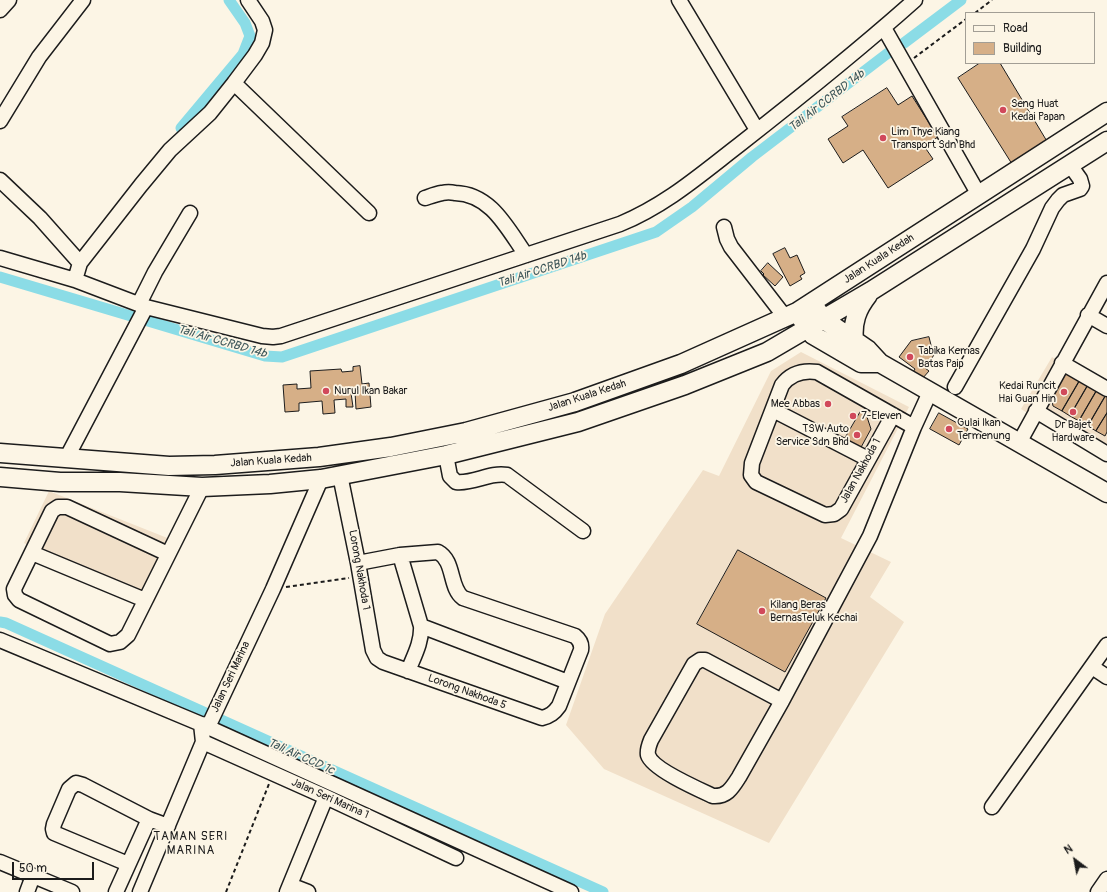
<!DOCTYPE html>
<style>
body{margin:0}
#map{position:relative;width:1107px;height:892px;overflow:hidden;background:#fcf5e5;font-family:Pangolin,sans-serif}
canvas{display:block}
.legend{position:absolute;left:965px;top:12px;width:130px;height:52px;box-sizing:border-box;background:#fcf5e5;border:1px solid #a29e95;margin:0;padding:5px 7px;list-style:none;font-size:12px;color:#1c1c1c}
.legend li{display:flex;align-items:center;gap:8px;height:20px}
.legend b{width:20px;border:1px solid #a29e95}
.north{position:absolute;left:1055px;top:840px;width:40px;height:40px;-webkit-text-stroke:3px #fcf5e5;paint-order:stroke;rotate:328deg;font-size:11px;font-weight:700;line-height:16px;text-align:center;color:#1c1c1c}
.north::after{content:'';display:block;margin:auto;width:14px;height:18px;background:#1c1c1c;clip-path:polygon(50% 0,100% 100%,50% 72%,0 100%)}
.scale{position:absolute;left:12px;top:862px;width:82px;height:18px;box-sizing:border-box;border:2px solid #1c1c1c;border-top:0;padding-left:5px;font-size:12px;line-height:14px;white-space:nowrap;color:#1c1c1c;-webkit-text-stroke:3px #fcf5e5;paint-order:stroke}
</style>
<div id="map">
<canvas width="1107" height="892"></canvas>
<ul class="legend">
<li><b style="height:5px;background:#fcf5e5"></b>Road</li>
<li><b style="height:11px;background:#d6af87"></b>Building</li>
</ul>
<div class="north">N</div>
<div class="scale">50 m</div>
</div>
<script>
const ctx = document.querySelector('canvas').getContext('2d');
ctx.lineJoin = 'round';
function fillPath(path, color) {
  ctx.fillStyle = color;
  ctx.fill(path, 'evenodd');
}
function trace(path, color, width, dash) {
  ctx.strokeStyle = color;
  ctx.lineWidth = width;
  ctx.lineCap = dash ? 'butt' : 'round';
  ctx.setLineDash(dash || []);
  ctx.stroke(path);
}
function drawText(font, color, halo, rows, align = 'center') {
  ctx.font = font + ' Pangolin,sans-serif';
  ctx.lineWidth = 3.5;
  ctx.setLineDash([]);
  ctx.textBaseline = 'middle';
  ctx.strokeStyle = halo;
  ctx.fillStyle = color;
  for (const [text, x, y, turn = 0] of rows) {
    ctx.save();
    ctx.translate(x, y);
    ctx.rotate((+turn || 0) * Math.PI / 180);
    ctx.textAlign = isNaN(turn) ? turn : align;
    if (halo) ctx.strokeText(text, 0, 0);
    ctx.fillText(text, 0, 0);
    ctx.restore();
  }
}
fillPath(new Path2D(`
 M801 352 909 407 841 538 891 562 870 597 904 622 769 843 604 769 566 725 605 614 703 470 719 476 771 371Z
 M1052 357 1107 390V461L1021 409Z
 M49 491 180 543 154 603 24 543Z`), '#f1e0c9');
trace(new Path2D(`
 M904 43 961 0
 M181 128 243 54 250 36 245 23 229 0
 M0 277 131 316
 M148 321 265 356 282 357 656 232 692 207 752 157 888 53
 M0 622 6 623 603 892`), '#8bdce6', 11);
const building = new Path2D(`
 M980 63H1000L1048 143 1012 164 958 78Z
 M887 88 898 105 912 96 938 137 924 146 933 159 888 188 863 150 843 163 828 139 848 126 842 117Z
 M785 248 790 258 797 255 805 273 800 276 802 279 790 286 773 254Z
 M768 263 783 277 775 286 763 275 764 274 761 271Z
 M929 337 932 349 936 352 925 368 929 371 922 379 913 372 915 369 899 357 911 341Z
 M360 366 362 384 369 383 371 407 356 409 355 392 351 393 353 407H346V399L334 400 335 413 323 414 322 401 299 403V411L285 412 283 385 297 384V389L311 388 310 371 341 369 342 372 353 371V367Z
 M1065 372 1080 380 1062 411 1053 406 1051 396Z
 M1080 380 1088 385 1070 416 1062 411Z
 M1088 385 1097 390 1079 421 1070 416Z
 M1097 390 1106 395 1088 426 1079 421Z
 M1106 395 1107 396V413L1096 431 1088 426Z
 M861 411 866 414 871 429 859 451 843 442Z
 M939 413 968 429 959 445 930 429Z
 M1107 413V432L1105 436 1096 431Z
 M738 550 826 598 785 672 697 624Z`);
fillPath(building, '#d6af87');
trace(building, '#1c1c1c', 1);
const minor = new Path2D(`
 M679 0 757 130
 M0 10 9 0
 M884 28 979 195
 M234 83 369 213
 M0 121 39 57 83 0
 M0 180 40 218 80 263
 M425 198C431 196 436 194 442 193 446 192 451 192 455 193 491 194 507 228 526 255
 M724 227 727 239 731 247 785 317
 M0 258 75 280 146 307 262 336 273 337 281 336 620 224C666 205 700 175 739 145 799 98 859 50 915 0
 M75 280 80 263 141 185 170 150 210 113 234 83 255 55 262 43 265 30 262 21 248 0
 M139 304 155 272 190 213
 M1088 315 1107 326
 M1062 363 1107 389
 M955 387 1033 249 1052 208 1058 200 1063 195 1080 189 1082 186 1080 179 1070 165
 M773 410 868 459
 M1036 411 1107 454
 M893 415 841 509 834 514 825 515 756 482 751 475 752 463 782 385C791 373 803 370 817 372L914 427
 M1019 443 1107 283
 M446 455 450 476 456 482C474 484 489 472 507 475L583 531
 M66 459 146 307
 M340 475 358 563 373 650 377 658 383 662 542 718C550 716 554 713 559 706L581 650C582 644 580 640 575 636L463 598C449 588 455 561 438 552L400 555 358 563
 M32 553 145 600
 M168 554 67 507H58L52 511 14 589 15 595 19 600 110 644 120 642 128 635 202 487
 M400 555 421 626C422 642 414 656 408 671
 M421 626 568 682
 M0 640 201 724 571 892
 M1092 667 1107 677
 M782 701 705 660H700L694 664 651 740C649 745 647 750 648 755 652 769 700 790 713 796 727 797 732 788 739 777L782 701 870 536 914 427 930 392
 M203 742 326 797 456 858
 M992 807 1107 645
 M0 862 72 892
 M128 864 54 833 53 829 54 824 69 789 76 783 83 785 149 819 168 826
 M290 885 308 892
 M27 892 33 876
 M116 892 149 819
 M140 892 203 742 201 724 209 725 273 589 321 479
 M287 892 326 797
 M1098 892 1107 879`);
const major = new Path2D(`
 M817 310 823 319 868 350 880 363 1107 493
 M801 318 813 335 861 363H880
 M854 341C852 322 857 309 868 295
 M0 453 169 466 215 465 319 457 391 447 466 432 575 402 681 364 797 312 1107 112
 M0 477 60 482H120L202 487 270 484 321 479 446 455 578 422 685 385 767 352 871 291 1107 141`);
trace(minor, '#1c1c1c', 17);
trace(major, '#1c1c1c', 21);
trace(new Path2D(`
 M975 13 992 0
 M914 58 966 19
 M286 587 349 578
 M226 892 269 784`), '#1c1c1c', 2, [4, 3]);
trace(minor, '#fcf5e5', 14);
trace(major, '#fcf5e5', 18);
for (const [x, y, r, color] of [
 [1003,110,4,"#d1495b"],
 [883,138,4,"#d1495b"],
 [910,357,4,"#d1495b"],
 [326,391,4,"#d1495b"],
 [1064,392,4,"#d1495b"],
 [828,404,4,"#d1495b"],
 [1073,412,4,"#d1495b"],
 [853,416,4,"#d1495b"],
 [949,429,4,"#d1495b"],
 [857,435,4,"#d1495b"],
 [762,611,4,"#d1495b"]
]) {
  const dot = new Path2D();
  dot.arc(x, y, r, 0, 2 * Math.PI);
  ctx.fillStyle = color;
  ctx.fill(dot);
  trace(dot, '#fcf5e5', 1.5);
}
drawText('11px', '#1c1c1c', '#fcf5e5', [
 ["Seng Huat",1011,104],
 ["Kedai Papan",1011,117],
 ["Lim Thye Kiang",891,132],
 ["Transport Sdn Bhd",891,145],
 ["Tabika Kemas",918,351],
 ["Batas Paip",918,364],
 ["Kedai Runcit",1056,386,"right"],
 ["Hai Guan Hin",1056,399,"right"],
 ["Nurul Ikan Bakar",334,391],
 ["Mee Abbas",820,404,"right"],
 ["7-Eleven",861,416],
 ["Gulai Ikan",957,423],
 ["Termenung",957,436],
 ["Dr Bajet",1073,425,"center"],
 ["Hardware",1073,438,"center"],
 ["TSW Auto",849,429,"right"],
 ["Service Sdn Bhd",849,442,"right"],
 ["Kilang Beras",770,605],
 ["BernasTeluk Kechai",770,618]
], 'left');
drawText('11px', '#1c1c1c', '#fcf5e5', [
 ["Jalan Kuala Kedah",879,259,-33],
 ["Jalan Kuala Kedah",587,396,-18],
 ["Jalan Kuala Kedah",271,461,-4],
 ["Jalan Nakhoda 1",861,471,-61],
 ["Lorong Nakhoda 1",359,570,80],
 ["Jalan Seri Marina",231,677,-65],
 ["Lorong Nakhoda 5",467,692,20],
 ["Jalan Seri Marina 1",330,799,24]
]);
drawText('italic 12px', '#3d5659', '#fcf5e5', [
 ["Tali Air CCRBD 14b",827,101,-38],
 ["Tali Air CCRBD 14b",542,270,-18],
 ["Tali Air CCRBD 14b",222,342,16],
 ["Tali Air CCD 1c",301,757,24]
]);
ctx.letterSpacing = '1px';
drawText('12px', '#1c1c1c', '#fcf5e5', [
 ["TAMAN SERI",191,837],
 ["MARINA",191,851]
]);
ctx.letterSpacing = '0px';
</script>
